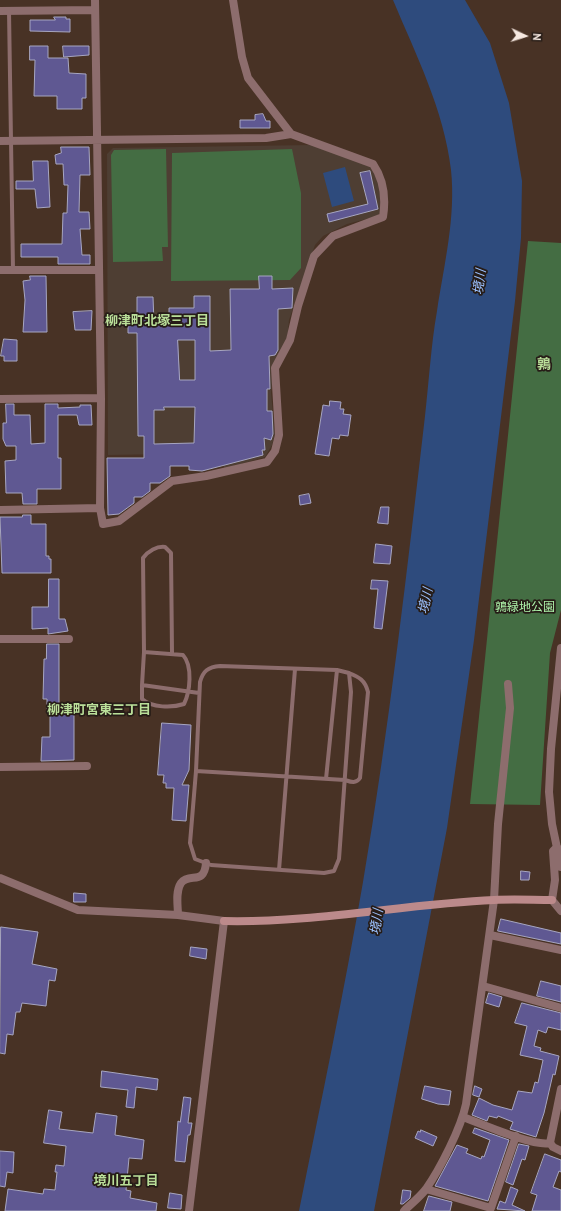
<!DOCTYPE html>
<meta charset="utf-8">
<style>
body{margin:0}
#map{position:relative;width:561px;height:1211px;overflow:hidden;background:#483225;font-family:"PT Sans",sans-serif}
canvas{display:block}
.north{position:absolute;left:505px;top:16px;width:40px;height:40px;-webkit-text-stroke:3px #261c17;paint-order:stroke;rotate:94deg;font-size:11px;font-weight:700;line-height:16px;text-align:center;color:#f6e8e0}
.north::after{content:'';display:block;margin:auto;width:14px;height:18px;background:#f6e8e0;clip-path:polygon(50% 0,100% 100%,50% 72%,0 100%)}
</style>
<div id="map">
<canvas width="561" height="1211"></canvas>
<div class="north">N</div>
</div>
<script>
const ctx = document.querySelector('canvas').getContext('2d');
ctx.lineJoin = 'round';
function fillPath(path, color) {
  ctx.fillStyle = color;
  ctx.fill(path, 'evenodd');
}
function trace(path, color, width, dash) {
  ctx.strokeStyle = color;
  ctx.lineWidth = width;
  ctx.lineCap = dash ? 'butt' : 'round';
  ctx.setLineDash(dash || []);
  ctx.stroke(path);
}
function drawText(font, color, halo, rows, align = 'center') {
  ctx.font = font + ' "PT Sans","Noto Sans JP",sans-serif';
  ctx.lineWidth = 3.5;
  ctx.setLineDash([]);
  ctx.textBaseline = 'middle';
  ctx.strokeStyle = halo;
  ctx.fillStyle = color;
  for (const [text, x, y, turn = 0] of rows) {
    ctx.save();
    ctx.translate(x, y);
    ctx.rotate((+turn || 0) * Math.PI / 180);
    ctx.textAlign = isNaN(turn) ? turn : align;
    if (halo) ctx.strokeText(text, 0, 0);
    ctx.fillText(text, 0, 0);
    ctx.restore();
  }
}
fillPath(new Path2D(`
 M312 145 370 166 377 174 384 206 378 216 347 224 323 236 315 245 289 320 287 342 274 367 271 393 275 434 272 445 265 457 224 469V453L108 455 107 154 113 148Z`), '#4e3e33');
fillPath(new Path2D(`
 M166 149 168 247H162L163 261 113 262 111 155 114 150Z
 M292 149 301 193V268L290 280 171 281 172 153Z
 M528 241 561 243V610L550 653 540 805 470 804Z`), '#446d43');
fillPath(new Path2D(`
 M393 0H465L490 43 509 103 522 181 521 238 515 301 474 640 447 828 374 1211H299C321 1102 344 992 363 882 389 728 407 571 425 416 429 381 431 345 437 311 444 265 456 217 451 170 444 110 416 55 393 0Z
 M345 167 354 201 332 207 323 173Z`), '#2e4b7d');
const building = new Path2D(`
 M54 17H66V19H70V32L30 31V20H55Z
 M30 46H48V58H68L69 73 86 74V98H82V109H57V96H34L35 60H30Z
 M63 46H89V55L64 57Z
 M263 114 266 121H270V128H240V120H255V115Z
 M61 147H89L90 175H80L79 212H89L90 229H80L82 255H90V264H58V257H21V244H62L63 213H67L68 185H64L63 164H56L55 155 61 153Z
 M33 161H48L50 207 37 208 35 189H16V181H33Z
 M370 171 378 209 329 222 327 214 368 204 360 173Z
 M30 276H46L47 332H23L25 300 23 281 30 280Z
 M259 276H272V289L293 288 292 308 278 309V350L275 355 269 356 270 389H267V411H272L273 434 271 440 264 438 265 450H262L263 455 202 471 189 470V466H170V476L160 483H150V491L142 497H134V503L119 514 108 515 107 458H144V436H138L137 333H128V321H137V297H153L154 323H169V308H194V296H210V351L231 350 230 289H259ZM178 340H195V380H180ZM164 407H195L194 443 154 444V410H164Z
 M92 311 91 330H75L73 312Z
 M4 339 17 340V361H4V356H1Z
 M330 401 341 402 340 409H344L343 414 351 415 348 436 340 435 339 439 332 438 329 456 315 454 323 405 329 406Z
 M6 404H14V415H30L31 444 45 443V404H58V408L80 407V405H91L92 425H79L77 415H58V458H61V489H37V504H23L22 493H6L5 461 16 460V446H6L3 439V423H6Z
 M309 494 311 503 300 505 299 496Z
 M381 507H389L388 524 378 523Z
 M23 515H31V524H46V556H49V559H51V573H2L0 517H22Z
 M376 544 392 546 390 564 374 563Z
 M49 579H59V619H65L68 631 48 634V628L32 629V607H48Z
 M372 580 388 581 382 629 374 628 378 589H371Z
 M47 644H59V705L74 706V760L41 761 42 737H50V709H47V699H43L44 659H46Z
 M162 723 191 725 189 770 182 785H189L186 821 172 820 174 788H166V783H163L164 775H158Z
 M521 871 530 872 529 880H521Z
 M74 893 86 894V902H74Z
 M501 919 561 933V944L498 931Z
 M1 927 38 932 32 964 57 969 55 981 49 980 46 1006 22 1003 20 1012H16L13 1035 7 1034 5 1054 0 1053Z
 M191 947 207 949 206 959 190 956Z
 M541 981 561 986V1002L537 996Z
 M489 993 502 997 499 1007 486 1003Z
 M522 1003 561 1013V1030L548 1027 546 1033 538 1030 534 1046 541 1048 540 1051 559 1056 555 1075 553 1074 544 1113 536 1137 510 1129 513 1122 498 1116 497 1118 489 1116 487 1121 472 1115 479 1098 493 1105 512 1110 518 1091 532 1093 535 1082 538 1083 543 1060 520 1055 527 1026 515 1023Z
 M102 1071 158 1079 157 1090 136 1087 134 1108 126 1107 128 1090 101 1087Z
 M425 1086 451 1091 449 1105 438 1104 422 1099Z
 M475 1086 482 1089 479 1097 473 1095Z
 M184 1097 191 1098 188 1123H192L190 1135H188L185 1162 175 1161 178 1121 180 1122Z
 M49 1110 62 1112 59 1129 93 1133 96 1113 117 1116 115 1135 144 1140 142 1159 129 1158 126 1190 131 1191 130 1198 157 1203 156 1211H5L8 1189 43 1194 44 1189 55 1190 57 1172H55L56 1165 64 1166 66 1146 44 1143Z
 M475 1128 509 1140 488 1201 435 1186 457 1145 468 1149 466 1153 481 1159 482 1156 484 1157 490 1140 473 1133Z
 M421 1130 437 1137 433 1146 415 1138 418 1131 420 1132Z
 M519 1144 529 1146 525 1160 522 1159 513 1185 506 1182Z
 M0 1151 14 1152 13 1173 7 1172 5 1187 0 1186Z
 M545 1154 561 1160V1172L559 1171 553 1187 561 1190V1211H532L537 1195 531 1193Z
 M511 1187 518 1190 512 1205 525 1211 497 1209 500 1201 505 1203Z
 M403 1190 411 1191 410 1198 403 1204H401Z
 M170 1193 182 1195 181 1209 168 1208Z
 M429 1196 452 1202 450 1211H424Z`);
fillPath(building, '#5f5892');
trace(building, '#a7a6c1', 1);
trace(new Path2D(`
 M9 11 13 270
 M172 653 171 553 165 547C157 546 148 551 143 558L144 652 142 685 199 693
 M220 666 337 670 349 673 351 692 339 859 334 871 324 873 211 865 195 859 190 843 196 771 200 682C203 671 208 667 220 666Z
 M142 685V699C152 708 172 708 184 704 190 692 193 666 183 655L144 652
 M196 771 345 780C351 782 356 784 360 778L368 692C365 680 359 677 349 673
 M326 779 337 670
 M279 870 295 669`), '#8d6d6d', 4);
trace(new Path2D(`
 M95 0 101 398 100 508 103 524 119 521 172 481 206 476 267 462 275 451 279 435 275 368 290 340 298 306 314 256 333 236 383 217C386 198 384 180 373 164L291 134
 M0 11 95 10
 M0 141 266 138 291 134 248 78 242 57 233 0
 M0 270H99
 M0 399 101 398
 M0 510 100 508
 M0 639H69
 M561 648 551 749 549 792 552 824 561 867
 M0 767 87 766
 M557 847 553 851 555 880 552 900 561 911
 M0 878 78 910 178 915 224 921 189 1211
 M178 915C178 906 175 892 181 883 190 872 204 886 206 863
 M490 935 561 950
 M483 986 561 1008
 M561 1089 550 1143 553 1147 561 1151
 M463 1117C482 1124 534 1147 550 1143
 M426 1189 491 1208 516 1136
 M404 1211C411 1204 420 1197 426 1189 440 1169 461 1128 466 1104L494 900 498 824 510 708 508 684`), '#8d6d6d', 8);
trace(new Path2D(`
 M224 921C315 923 404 904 494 900 514 899 533 900 552 900`), '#bc8a8b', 8);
drawText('12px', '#aef4ab', '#261c17', [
 ["鶉緑地公園",525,608]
]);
drawText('italic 13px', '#9cc1fe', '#261c17', [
 ["境川",480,282,-83],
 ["境川",426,601,-78],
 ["境川",377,922,-82]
]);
drawText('bold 13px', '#badf99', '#261c17', [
 ["柳津町北塚三丁目",157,321],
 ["柳津町宮東三丁目",99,710],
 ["境川五丁目",126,1181]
]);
drawText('bold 14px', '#badf99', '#261c17', [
 ["鶉",544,365]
]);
</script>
